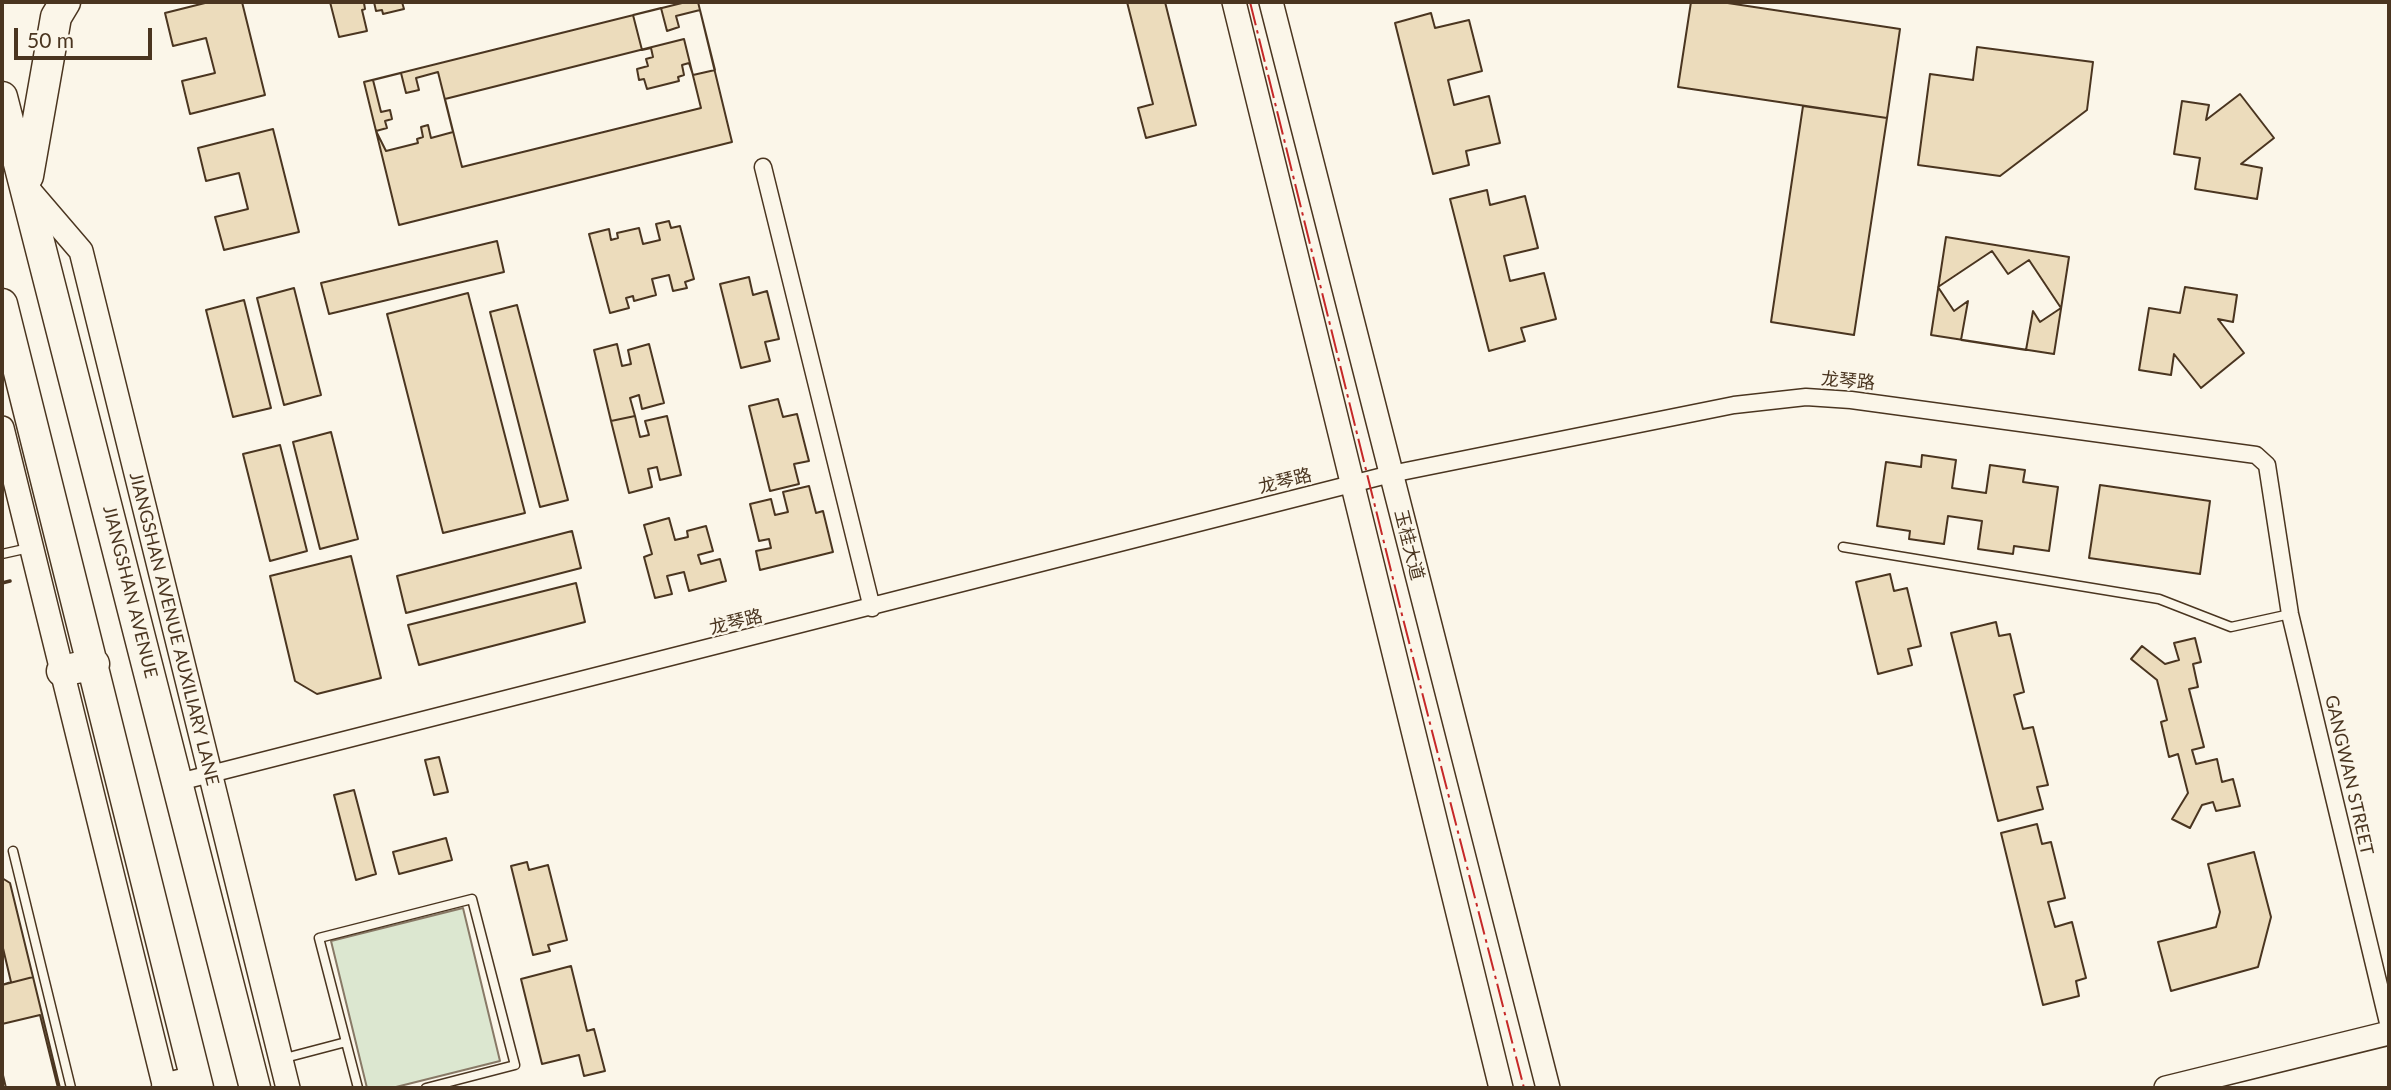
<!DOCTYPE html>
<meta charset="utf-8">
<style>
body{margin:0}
#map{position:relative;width:2391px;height:1090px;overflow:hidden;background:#fbf6e9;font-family:Lato,sans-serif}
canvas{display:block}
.frame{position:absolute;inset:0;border:4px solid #4a3520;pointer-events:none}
.scale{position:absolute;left:14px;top:28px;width:138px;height:32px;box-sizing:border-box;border:4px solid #4a3520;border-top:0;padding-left:9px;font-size:21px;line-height:24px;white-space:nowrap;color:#4a3520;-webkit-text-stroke:5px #fbf6e9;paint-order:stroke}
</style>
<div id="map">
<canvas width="2391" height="1090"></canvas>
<div class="frame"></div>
<div class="scale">50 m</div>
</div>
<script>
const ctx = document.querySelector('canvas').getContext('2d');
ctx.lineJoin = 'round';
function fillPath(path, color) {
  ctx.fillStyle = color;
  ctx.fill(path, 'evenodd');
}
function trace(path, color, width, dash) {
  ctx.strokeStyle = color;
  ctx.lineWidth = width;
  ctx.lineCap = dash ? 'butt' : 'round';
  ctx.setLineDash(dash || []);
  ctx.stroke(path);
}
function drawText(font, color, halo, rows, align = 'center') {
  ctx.font = font + ' Lato,"Noto Sans SC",sans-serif';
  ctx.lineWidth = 5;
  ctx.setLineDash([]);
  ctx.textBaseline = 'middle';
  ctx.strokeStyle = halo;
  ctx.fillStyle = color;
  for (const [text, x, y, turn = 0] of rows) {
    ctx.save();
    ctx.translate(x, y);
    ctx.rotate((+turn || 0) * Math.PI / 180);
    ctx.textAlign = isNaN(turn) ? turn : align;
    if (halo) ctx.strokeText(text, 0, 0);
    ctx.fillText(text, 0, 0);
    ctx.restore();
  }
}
const green = new Path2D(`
 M463 908 500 1061 392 1088H367L331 941Z`);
fillPath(green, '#dce7d0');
trace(green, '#887966', 2);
const building = new Path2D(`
 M209 2H242L265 95 190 114 182 81 215 73 206 38 173 46 165 13Z
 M330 2H369L364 3 365 9 362 10 367 31 339 37Z
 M374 2H402L404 9 383 14 382 10 376 11Z
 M686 2H698L732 142 399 225 364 82ZM684 39 701 108 462 167 445 99Z
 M1127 2H1165L1196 125 1146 138 1138 108 1153 104Z
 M1691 2H1721L1900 29 1887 118 1678 87Z
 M661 8 667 31 679 27 676 16 700 10 715 70 693 75 689 63 682 65 684 75 678 77 679 81 647 89 644 79 639 80 637 69 648 66 646 59 653 57 651 48 642 50 633 15Z
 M1431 13 1435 28 1469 20 1482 71 1448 80 1454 105 1489 96 1500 143 1466 151 1469 165 1433 174 1395 23Z
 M1977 47 2093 62 2087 110 2000 176 1918 165 1930 74 1973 80Z
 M438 72 453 132 431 138 428 125 421 127 423 137 417 139 418 143 386 151 376 131 387 128 385 121 392 119 390 110 381 112 373 80 401 73 406 93 419 90 416 78Z
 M2240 94 2274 138 2241 164 2262 168 2257 199 2195 189 2200 158 2174 154 2182 101 2209 105 2206 120Z
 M1803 106 1887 118 1854 335 1771 322Z
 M273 129 299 232 224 250 215 217 248 209 239 173 206 181 198 148Z
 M1487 190 1490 205 1525 196 1538 248 1504 256 1510 281 1544 273 1556 319 1521 328 1525 341 1489 351 1450 199Z
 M669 221 671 228 680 226 694 279 685 282 687 288 673 291 669 275 652 279 656 295 634 301 633 296 626 298 629 308 610 313 589 234 609 229 611 240 618 238 617 233 639 228 643 244 660 240 656 224Z
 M1946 237 2069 257 2054 354 1931 335Z
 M497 241 504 272 329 314 321 283Z
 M1992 251 2008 274 2029 260 2061 308 2040 322 2033 311 2026 350 1961 340 1968 301 1954 311 1938 287Z
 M749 277 753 295 767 291 779 339 765 342 770 361 741 368 720 284Z
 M2185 287 2237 295 2233 322 2218 319 2244 353 2201 388 2174 354 2171 375 2139 370 2149 308 2180 313Z
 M294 288 321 395 284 405 257 298Z
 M468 293 525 513 443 533 387 314Z
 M244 300 271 408 233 417 206 310Z
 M517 305 568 500 540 507 490 312Z
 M617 344 622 366 631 364 628 350 649 344 664 403 642 409 639 395 630 398 635 416 611 421 594 350Z
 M778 399 783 417 797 414 809 461 794 464 799 484 770 491 749 406Z
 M635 416 640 437 649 435 645 421 667 416 681 475 660 480 657 467 648 469 652 487 629 493 611 421Z
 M331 432 358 539 320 549 293 442Z
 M280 445 307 551 270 561 243 454Z
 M1922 455 1956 460 1952 488 1986 493 1990 465 2025 470 2023 482 2058 487 2049 551 2014 546 2013 554 1978 549 1982 521 1948 516 1944 544 1909 539 1910 531 1877 526 1886 462 1921 467Z
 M2100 485 2210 501 2200 574 2089 558Z
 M809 486 816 513 823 511 833 552 760 570 756 551 771 548 769 539 759 541 750 504 771 499 775 515 788 512 783 492Z
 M669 518 675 540 688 537 687 531 706 526 713 551 698 555 701 564 720 559 726 581 689 591 684 572 667 576 672 594 655 598 644 557 652 554 644 525Z
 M572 531 581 568 406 613 397 576Z
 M351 556 381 678 317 694 295 681 270 576Z
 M1890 574 1894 591 1907 588 1921 646 1908 649 1912 665 1878 674 1856 582Z
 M576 583 585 622 419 665 408 625Z
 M1996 622 1999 636 2010 634 2024 692 2014 695 2023 729 2033 727 2048 785 2037 787 2043 809 1998 821 1951 633Z
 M2195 638 2201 662 2193 664 2198 687 2189 689 2204 747 2192 750 2196 764 2217 759 2222 782 2233 779 2240 806 2216 811 2213 802 2202 805 2190 828 2172 819 2188 793 2178 754 2169 757 2161 722 2167 720 2157 680 2131 659 2142 646 2165 664 2179 660 2174 643Z
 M439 757 448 792 434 795 425 760Z
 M354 790 376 874 356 880 334 795Z
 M2037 824 2042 844 2051 842 2065 898 2048 902 2055 927 2072 922 2086 978 2076 981 2079 996 2043 1005 2001 833Z
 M446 838 452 860 399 874 393 852Z
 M2254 852 2271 917 2258 967 2171 991 2158 942 2216 927 2220 912 2208 864Z
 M527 862 529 870 548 865 567 940 548 945 550 951 533 955 511 866Z
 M2 878 10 883 33 977 2 985Z
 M2 944 11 982 2 985Z
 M571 966 587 1031 594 1029 605 1071 584 1076 579 1055 542 1064 521 979Z
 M33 977 60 1088H6L2 1071V985Z
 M40 1015 58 1088H2V1024Z`);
fillPath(building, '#ecdcbc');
trace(building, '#4a3520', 2);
const lane = new Path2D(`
 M1843 547 2159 599 2231 627 2290 614
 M2 554 29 548
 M13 851 71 1088
 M285 1058 346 1042
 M358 1088 319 938 472 899 515 1065 426 1088`);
const street = new Path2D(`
 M763 167 872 608
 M179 782 1391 474 1734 405 1806 397 1851 400 2256 455 2267 465 2290 614 2389 1027`);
const secondary = new Path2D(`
 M1234 2 1501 1088
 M1271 2 1548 1088
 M27 188 81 251 288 1088
 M2 428 165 1088
 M2166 1088 2389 1033`);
const highway = new Path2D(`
 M2 97 255 1088
 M28 176 56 17 65 2
 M2 304 198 1088
 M62 671 94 664
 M167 1088 196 1081`);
trace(lane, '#4a3520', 11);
trace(street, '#4a3520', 19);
trace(secondary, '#4a3520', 26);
trace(highway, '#4a3520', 33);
trace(lane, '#fbf6e9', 8);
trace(street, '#fbf6e9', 16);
trace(secondary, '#fbf6e9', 23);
trace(highway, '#fbf6e9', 30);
trace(new Path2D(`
 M2 583 10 581`), '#4a3520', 3.5);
trace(new Path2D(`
 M1250 2 1400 607 1524 1088`), '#c62828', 2, [24, 5, 3.5, 5]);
drawText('18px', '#4a3520', '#fbf6e9', [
 ["龙琴路",1848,381,5],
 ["龙琴路",1285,481,-14],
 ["玉桂大道",1409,545,76],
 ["JIANGSHAN AVENUE",130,592,76],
 ["龙琴路",736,622,-14],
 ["JIANGSHAN AVENUE AUXILIARY LANE",174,629,76],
 ["GANGWAN STREET",2349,775,77]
]);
</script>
